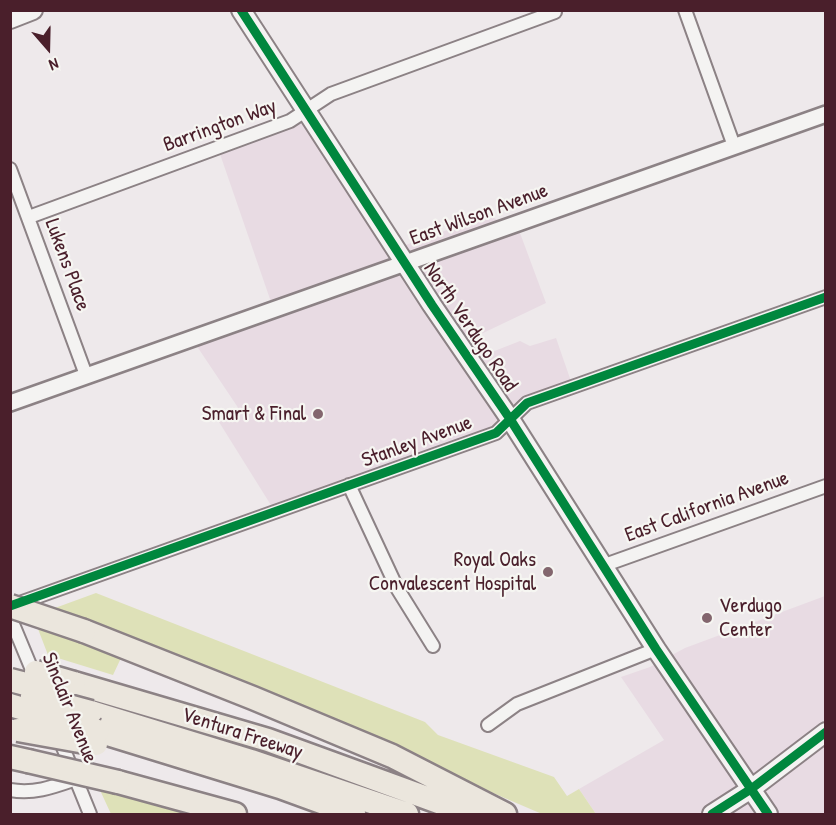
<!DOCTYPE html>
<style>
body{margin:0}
#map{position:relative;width:836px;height:825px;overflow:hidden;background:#eee9eb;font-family:"Patrick Hand",sans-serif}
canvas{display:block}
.frame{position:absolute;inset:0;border:12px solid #4a1f2b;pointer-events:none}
.north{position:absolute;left:18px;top:18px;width:60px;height:60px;-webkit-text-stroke:4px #f6f6f2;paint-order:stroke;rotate:160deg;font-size:16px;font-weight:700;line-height:24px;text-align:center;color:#4a1f2b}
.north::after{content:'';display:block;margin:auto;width:21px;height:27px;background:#4a1f2b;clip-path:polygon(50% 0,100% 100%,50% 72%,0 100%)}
</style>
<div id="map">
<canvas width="836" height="825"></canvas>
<div class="frame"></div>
<div class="north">N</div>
</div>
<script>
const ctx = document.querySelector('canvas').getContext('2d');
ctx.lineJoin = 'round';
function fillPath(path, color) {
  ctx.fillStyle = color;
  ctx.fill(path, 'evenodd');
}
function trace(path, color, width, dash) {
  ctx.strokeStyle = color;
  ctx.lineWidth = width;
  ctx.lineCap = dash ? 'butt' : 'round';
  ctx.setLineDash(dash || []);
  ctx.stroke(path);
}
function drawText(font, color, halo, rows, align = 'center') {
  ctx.font = font + ' "Patrick Hand",sans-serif';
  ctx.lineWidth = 4.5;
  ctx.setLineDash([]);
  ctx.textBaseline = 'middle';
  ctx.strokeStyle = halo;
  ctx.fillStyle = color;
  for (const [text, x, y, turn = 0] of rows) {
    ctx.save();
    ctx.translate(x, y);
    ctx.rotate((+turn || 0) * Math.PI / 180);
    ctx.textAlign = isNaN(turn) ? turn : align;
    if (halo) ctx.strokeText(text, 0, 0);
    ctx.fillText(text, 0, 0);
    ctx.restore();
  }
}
fillPath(new Path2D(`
 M317 116 400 247 489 215 520 233 546 303 481 334 492 352 520 341 530 346 556 338 574 390 529 405 503 433 274 510 219 422 241 412 186 330 271 302 220 154Z
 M825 596V814H596L579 789 664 740 621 677 650 667 685 648Z`), '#e8dbe3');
fillPath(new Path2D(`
 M96 593 425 722 438 735 554 777 567 796 579 789 596 814H542L192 664 84 627 79 643 121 658 113 675 48 655 33 616Z
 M99 788 193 814H111Z`), '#dee1b8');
const minor = new Path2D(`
 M685 10 734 146
 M10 169 86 375
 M29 217 290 121 331 94 555 12
 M349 485 397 588 433 646
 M602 566 826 486
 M14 605 496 433 527 403 826 297
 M10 617 35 677
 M488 725 517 704 656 649
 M58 735 90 814
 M10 790C35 794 53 787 76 779`);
const tertiary = new Path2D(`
 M10 403 826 114`);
const secondary = new Path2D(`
 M241 10 432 305 510 419 656 649 768 814
 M10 19 33 10
 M712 814 751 789 826 732`);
const motorway = new Path2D(`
 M84 631 253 698 392 756 505 814
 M74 683 268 740 471 814
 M91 712 251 761 407 814
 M98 731 280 787 354 814
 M10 757 28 761
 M118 782 235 814`);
trace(minor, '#8c8285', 16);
trace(tertiary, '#8c8285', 20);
trace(secondary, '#8c8285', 22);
trace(motorway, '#8c8285', 27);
trace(minor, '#f4f3f2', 12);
trace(tertiary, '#f4f3f2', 15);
trace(secondary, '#f4f3f2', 18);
trace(motorway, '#ebe6dd', 22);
const motorwayBridge = new Path2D(`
 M10 606 84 631
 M36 672 74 683
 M10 680 53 691
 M32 696 91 712
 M10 705 98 731
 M18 730 96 744
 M28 761 118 782`);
trace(motorwayBridge, '#8c8285', 27, []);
trace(motorwayBridge, '#ebe6dd', 22);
trace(new Path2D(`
 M241 10 432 305 510 419 656 649 768 814
 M10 606 496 433 527 403 826 297
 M712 814 751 789 826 732`), '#00873e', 9);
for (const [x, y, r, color] of [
 [318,414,6,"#83666e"],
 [548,572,6,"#83666e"],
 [707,618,6,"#83666e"]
]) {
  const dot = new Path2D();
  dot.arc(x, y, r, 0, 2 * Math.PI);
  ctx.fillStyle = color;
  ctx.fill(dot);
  trace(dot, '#f6f6f2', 2);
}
drawText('21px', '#4a1f2b', '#f6f6f2', [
 ["Barrington Way",220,126,-20],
 ["East Wilson Avenue",479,215,-20],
 ["Lukens Place",67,265,70],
 ["North Verdugo Road",470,327,56],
 ["Stanley Avenue",417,442,-20],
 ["East California Avenue",707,507,-20],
 ["Sinclair Avenue",69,708,68],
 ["Ventura Freeway",242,734,18]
]);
drawText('21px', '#4a1f2b', '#f6f6f2', [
 ["Smart & Final",306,414],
 ["Royal Oaks",536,560],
 ["Convalescent Hospital",536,584],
 ["Verdugo",719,606,"left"],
 ["Center",719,630,"left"]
], 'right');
</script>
